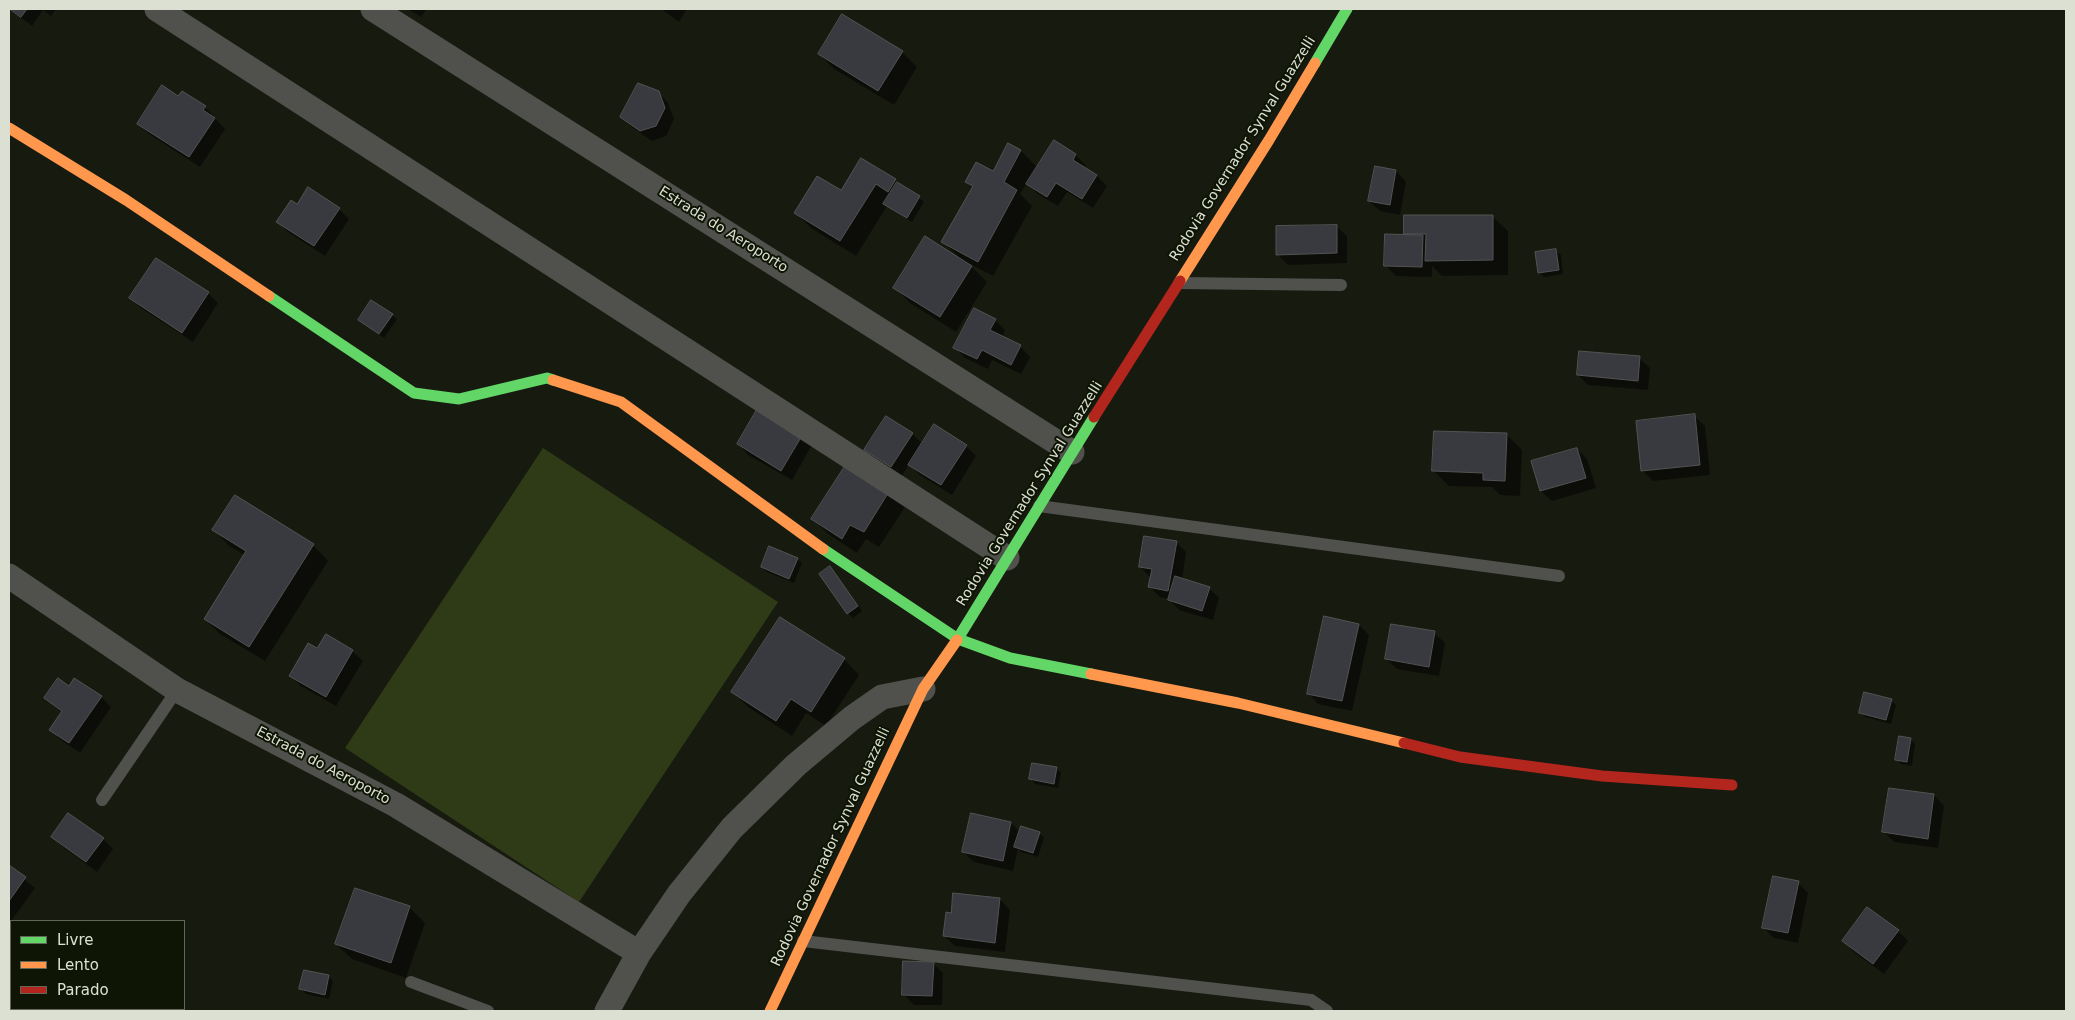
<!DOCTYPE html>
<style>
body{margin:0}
#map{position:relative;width:2075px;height:1020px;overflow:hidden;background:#171a0f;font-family:"DejaVu Sans",sans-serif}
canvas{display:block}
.frame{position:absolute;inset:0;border:10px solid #dbe0d3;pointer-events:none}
.legend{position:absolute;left:10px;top:920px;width:175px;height:90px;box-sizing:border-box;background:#0f1504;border:1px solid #616657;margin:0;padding:6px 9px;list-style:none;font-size:15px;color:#dbe0d3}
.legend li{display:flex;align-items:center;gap:10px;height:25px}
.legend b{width:25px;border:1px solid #616657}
</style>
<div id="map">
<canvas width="2075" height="1020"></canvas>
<div class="frame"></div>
<ul class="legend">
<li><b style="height:6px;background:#63d668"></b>Livre</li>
<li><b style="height:6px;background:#ff974d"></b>Lento</li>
<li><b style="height:6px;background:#b3261e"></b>Parado</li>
</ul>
</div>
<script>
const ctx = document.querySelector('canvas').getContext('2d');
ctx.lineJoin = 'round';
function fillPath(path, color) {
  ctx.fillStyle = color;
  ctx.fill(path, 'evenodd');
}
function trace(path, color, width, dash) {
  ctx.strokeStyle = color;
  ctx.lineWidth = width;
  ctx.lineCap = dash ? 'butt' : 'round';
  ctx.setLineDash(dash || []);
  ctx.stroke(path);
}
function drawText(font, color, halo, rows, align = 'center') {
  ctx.font = font + ' "DejaVu Sans",sans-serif';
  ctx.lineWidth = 4;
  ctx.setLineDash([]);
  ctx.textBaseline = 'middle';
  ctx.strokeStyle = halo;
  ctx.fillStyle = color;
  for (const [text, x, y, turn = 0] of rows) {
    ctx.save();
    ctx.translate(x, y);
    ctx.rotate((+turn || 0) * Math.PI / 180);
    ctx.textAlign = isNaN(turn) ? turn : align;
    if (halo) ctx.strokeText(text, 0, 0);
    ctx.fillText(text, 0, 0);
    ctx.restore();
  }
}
fillPath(new Path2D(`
 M543 448 778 602 579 902 345 748Z`), '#2f3a16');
fillPath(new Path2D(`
 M9 9H56L51 16 43 10 32 26Z
 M408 9H427L421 17Z
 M661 9H687L679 22Z
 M902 52 917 67 894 105 834 69 819 54Z
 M658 92 668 103 674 119 666 136 652 141 632 127 622 117Z
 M179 98 205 107 225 129 200 167 149 134 138 124Z
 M1054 142 1076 155 1086 166 1084 168 1097 176 1107 186 1093 208 1067 192 1058 206 1038 194 1027 183 1020 194 1032 206 993 276 968 263 987 282 956 332 910 303 894 287 959 257 943 242 973 188 966 181 993 172 1008 144 1021 151 1038 168Z
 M862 160 895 180 924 202 912 222 887 206 856 256 811 228 796 213 842 192Z
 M1376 168 1396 171 1406 182 1400 215 1380 211 1369 201Z
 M297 206 339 209 349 219 325 256 288 232 278 222Z
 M1492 216 1508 231V275L1442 276 1432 266V277L1396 276 1386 266 1408 236 1405 233Z
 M1336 226 1347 236V263L1288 265 1277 254Z
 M1556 251 1561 255 1563 274 1544 277 1539 272Z
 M208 293 218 303 193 342 141 308 131 298Z
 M392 315 397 319 384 338 359 320Z
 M995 320 1005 330 1002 337 1020 346 1030 357 1021 374 992 360 988 369 965 358 955 347Z
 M1639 358 1650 368 1648 390 1588 385 1578 375Z
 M759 410 812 445 792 480 748 455 738 444Z
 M1694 416 1705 426 1710 475 1653 481 1643 471 1637 422Z
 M912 434 923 444 966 446 976 456 952 495 920 475 909 464 901 477 876 460 866 450Z
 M1507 435 1522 450 1520 496 1500 495 1492 487 1449 486 1433 470Z
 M1577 449 1587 459 1596 488 1552 501 1541 491 1533 462Z
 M847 465 905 507 879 547 866 539 857 553 828 534 813 519Z
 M214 530 313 545 328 561 265 661 220 634 205 619 245 555 229 546Z
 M1176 542 1186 552 1182 580 1209 588 1219 598 1213 620 1179 610 1169 599 1160 597 1150 587 1151 578 1140 567Z
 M797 559 802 563 794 583 767 572 762 567Z
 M834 572 862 611 853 618 848 613Z
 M1359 625 1369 635 1352 711 1318 704 1308 693Z
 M1434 633 1445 643 1439 676 1397 669 1386 659Z
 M318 650 352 651 363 661 336 706 301 686 291 676Z
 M844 659 859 675 826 726 806 713 792 736 748 707 733 692Z
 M69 687 101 697 111 707 80 753 61 740 51 730 63 713 46 698Z
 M1891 701 1896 705 1891 724 1865 717 1860 712Z
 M1910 739 1915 744 1912 766 1901 764 1897 759Z
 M1056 768 1061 773 1058 788 1035 784 1031 779Z
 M1934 795 1944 806 1938 848 1894 842 1884 832Z
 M1011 823 1020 832 1039 833 1044 838 1038 857 1021 852 1018 849 1013 871 974 862 963 852Z
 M52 837 103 839 113 849 97 872 63 847Z
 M9 867 35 888 11 921 9 919Z
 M1798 883 1808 893 1798 943 1774 938 1763 927Z
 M1000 899 1010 910 1005 952 955 946 944 936 952 914Z
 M409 907 425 923 406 978 352 959 336 944Z
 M1898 931 1908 941 1884 974 1854 952 1844 941Z
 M933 963 943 973 942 1005H914L903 994Z
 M328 976 333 981 329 999 306 994 301 989Z`), '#0007');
const building = new Path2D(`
 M10 9H27L21 17Z
 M842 14 903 51 878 91 818 54Z
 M638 83 659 91 665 108 656 126 640 131 620 117Z
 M162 85 178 96 182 91 206 106 203 110 215 118 189 157 137 124Z
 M1054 140 1076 154 1073 160 1097 175 1082 199 1056 183 1047 197 1026 184Z
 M1008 143 1021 150 1004 182 1017 190 978 262 941 242 973 186 965 182 976 162 993 171Z
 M861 158 896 179 888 192 876 184 840 241 794 213 817 176 841 190Z
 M1375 166 1396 170 1390 205 1368 201Z
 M897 182 920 196 907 218 883 204Z
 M308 187 340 208 314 246 276 222 291 200 297 204Z
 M1404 215H1493V260L1425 261 1426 234H1404Z
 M1337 225V253L1276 255V226Z
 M1385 234 1423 235 1422 267 1384 266Z
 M925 236 972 266 940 317 893 288Z
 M1556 249 1559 270 1538 273 1535 252Z
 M156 258 209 292 182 333 129 298Z
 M371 300 393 314 379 334 358 320Z
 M974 308 996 319 990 330 1021 345 1011 365 982 350 977 359 953 348Z
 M1579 351 1640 356 1638 381 1577 375Z
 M758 408 803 434 781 471 737 444Z
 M1695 414 1700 465 1641 471 1636 421Z
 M886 416 913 433 891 467 864 450Z
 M934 424 967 445 941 485 908 465Z
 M1434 431 1507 433 1505 481 1483 480V473L1432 471Z
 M1577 448 1586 478 1540 491 1531 461Z
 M847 463 890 490 864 532 850 525 842 539 811 519Z
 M235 495 314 544 249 647 204 619 246 551 212 530Z
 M1144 536 1177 541 1168 591 1148 587 1152 569 1139 567Z
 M769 546 798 558 789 579 761 567Z
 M830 566 858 606 847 614 819 574Z
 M1175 576 1210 587 1202 611 1168 600Z
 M1324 616 1359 624 1342 701 1307 694Z
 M780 617 845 658 811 712 791 699 776 721 731 692Z
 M1391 624 1435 631 1429 667 1385 659Z
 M326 634 353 650 326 697 289 676 308 643 317 648Z
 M58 678 69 686 74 678 102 696 69 743 49 730 62 711 44 698Z
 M1864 692 1892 699 1886 720 1859 713Z
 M1899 736 1911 738 1907 762 1895 760Z
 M1032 763 1057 767 1054 784 1029 779Z
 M1889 788 1934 794 1928 839 1882 832Z
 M68 813 104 838 86 862 51 837Z
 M971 813 1011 822 1003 861 962 852Z
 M1021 826 1040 832 1033 853 1014 847Z
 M9 865 26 877 9 901Z
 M1773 876 1799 881 1788 933 1762 928Z
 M355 888 410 906 391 963 335 944Z
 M953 893 1000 898 995 943 943 936 946 912 951 913Z
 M1867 907 1899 930 1873 964 1842 941Z
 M903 961 934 962 932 996 902 995Z
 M304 970 329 975 325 995 299 989Z`);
fillPath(building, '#393a3f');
trace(building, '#525353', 1);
trace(new Path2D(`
 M1179 283 1341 285
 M1039 506 1559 576
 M102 800 177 690
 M803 941 1311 1000 1327 1011
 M411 982 488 1011`), '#50514d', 12);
trace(new Path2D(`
 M157 9 1007 558
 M373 9 1072 452
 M9 576 177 690 396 805 639 953
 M607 1011 639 953 679 894 732 828 796 765 852 718 882 697 923 689`), '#50514d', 25);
trace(new Path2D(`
 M1315 63 1347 9
 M269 296 414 393 459 399 547 378 553 380
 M823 549 958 639 1010 658 1091 674
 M957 640 1094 417`), '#63d668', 11);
trace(new Path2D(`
 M9 128 126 200 269 296
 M1180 281 1269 140 1315 63
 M553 380 621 402 823 549
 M1091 674 1238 703 1404 743
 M770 1011 923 689 957 640`), '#ff974d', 11);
trace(new Path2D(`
 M1094 417 1180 281
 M1404 743 1460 757 1602 776 1732 785`), '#b3261e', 11);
drawText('14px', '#dbe0d3', '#0f1504', [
 ["Rodovia Governador Synval Guazzelli",1243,149,-58],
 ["Estrada do Aeroporto",723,230,32],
 ["Rodovia Governador Synval Guazzelli",1030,494,-58],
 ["Estrada do Aeroporto",323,766,28],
 ["Rodovia Governador Synval Guazzelli",831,847,-65]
]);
</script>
